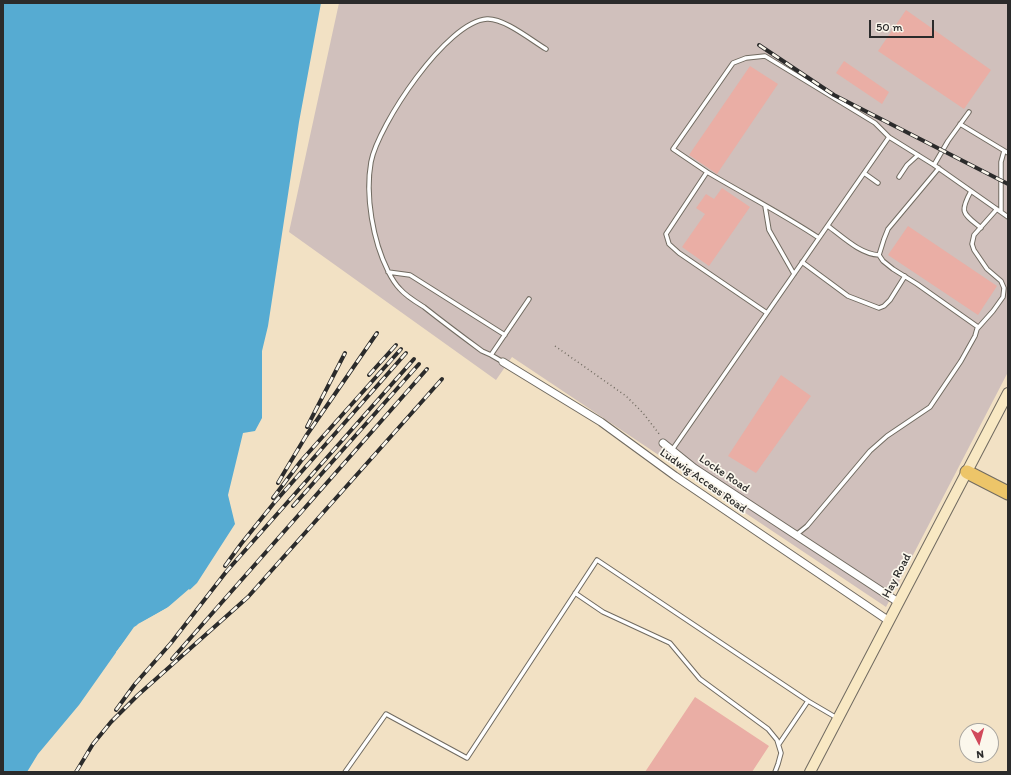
<!DOCTYPE html>
<style>
body{margin:0}
#map{position:relative;width:1011px;height:775px;overflow:hidden;background:#f2e1c4;font-family:Itim,sans-serif}
canvas{display:block}
.frame{position:absolute;inset:0;border:4px solid #2b2b2b;pointer-events:none}
.north{position:absolute;left:959px;top:723px;width:40px;height:40px;box-sizing:border-box;background:#fbf7ec;border:1px solid #a8a59f;border-radius:50%;rotate:174deg;font-size:11px;font-weight:700;line-height:16px;text-align:center;color:#2b2b2b}
.north::after{content:'';display:block;margin:auto;width:14px;height:18px;background:#d1495b;clip-path:polygon(50% 0,100% 100%,50% 72%,0 100%)}
.scale{position:absolute;left:869px;top:20px;width:65px;height:18px;box-sizing:border-box;border:2px solid #2b2b2b;border-top:0;padding-left:5px;font-size:12px;line-height:14px;white-space:nowrap;color:#2b2b2b;-webkit-text-stroke:3px #fbf7ec;paint-order:stroke}
</style>
<div id="map">
<canvas width="1011" height="775"></canvas>
<div class="frame"></div>
<div class="north">N</div>
<div class="scale">50 m</div>
</div>
<script>
const ctx = document.querySelector('canvas').getContext('2d');
ctx.lineJoin = 'round';
function fillPath(path, color) {
  ctx.fillStyle = color;
  ctx.fill(path, 'evenodd');
}
function trace(path, color, width, dash) {
  ctx.strokeStyle = color;
  ctx.lineWidth = width;
  ctx.lineCap = dash ? 'butt' : 'round';
  ctx.setLineDash(dash || []);
  ctx.stroke(path);
}
function drawText(font, color, halo, rows, align = 'center') {
  ctx.font = font + ' Itim,sans-serif';
  ctx.lineWidth = 3.5;
  ctx.setLineDash([]);
  ctx.textBaseline = 'middle';
  ctx.strokeStyle = halo;
  ctx.fillStyle = color;
  for (const [text, x, y, turn = 0] of rows) {
    ctx.save();
    ctx.translate(x, y);
    ctx.rotate((+turn || 0) * Math.PI / 180);
    ctx.textAlign = isNaN(turn) ? turn : align;
    if (halo) ctx.strokeText(text, 0, 0);
    ctx.fillText(text, 0, 0);
    ctx.restore();
  }
}
fillPath(new Path2D(`
 M339 3H1008V372L886 607 512 357 496 380 289 232Z`), '#d0c0bc');
fillPath(new Path2D(`
 M3 3H321L299 122 268 326 262 351V418L255 431 243 433 228 495 235 524 197 583 177 602 134 627 79 705 38 754 27 772H3Z`), '#56abd2');
fillPath(new Path2D(`
 M189 589 191 591 178 603 136 628 116 656V652L138 624 167 608Z`), '#f2e1c4');
fillPath(new Path2D(`
 M906 10 991 70 964 109 878 51Z
 M844 61 889 92 882 104 836 73Z
 M750 66 778 84 717 174 689 155Z
 M722 188 750 207 709 266 682 247 705 214 696 208 706 194 714 199Z
 M908 226 997 286 978 315 888 255Z
 M781 375 811 396 756 473 728 456Z
 M695 697 769 746 752 772H645Z`), '#eaaea5');
const lane = new Path2D(`
 M960 124 1008 153
 M934 165 948 141 969 112
 M939 168 888 229 884 239 879 255 883 261 893 269 917 284 978 327
 M707 172 673 149 733 63 746 58 765 56 875 123 889 137 934 165 1008 217
 M864 173 878 183
 M899 177 907 165 918 155
 M971 191C959 213 963 213 981 228
 M765 206 769 230 794 274
 M1001 212V162L1004 151
 M828 226C843 237 860 254 879 255
 M802 262 848 296 879 308 884 306 890 300 905 276
 M388 272 410 275 505 335
 M767 313 679 253 669 244 666 234 707 172C744 194 783 214 819 238
 M491 355 482 351C463 337 443 322 424 307 416 302 406 296 400 289 395 284 391 277 388 271 373 241 365 196 371 162 378 125 447 21 487 19 504 18 531 40 546 49
 M503 362 491 355 529 299
 M672 450 889 137
 M796 535 807 526 870 451 887 436 930 407 961 361 975 336 977 329 993 311 1003 297 1004 288 1001 281 987 269 974 250 972 244 974 235 997 209
 M575 593 603 612 670 643 700 679 768 729 777 740 781 753 778 764 775 772
 M779 744 808 701
 M345 772 386 714 467 758 597 560 808 701 837 718`);
const street = new Path2D(`
 M503 362 601 422 675 476 889 621
 M663 443 694 468 898 602`);
const secondary = new Path2D(`
 M810 772 1008 393`);
const highway = new Path2D(`
 M967 472 1008 493`);
trace(lane, '#716b61', 5.5);
trace(street, '#716b61', 9);
trace(secondary, '#716b61', 12);
trace(highway, '#716b61', 15);
trace(new Path2D(`
 M555 346 626 396 643 413 660 435`), '#716b61', 1.5, [1, 3]);
trace(lane, '#fff', 3.5);
trace(street, '#fff', 7);
trace(secondary, '#f8e8c3', 10);
trace(highway, '#edc569', 13);
const rail = new Path2D(`
 M759 45 834 95 1008 184
 M369 375 396 345
 M307 427 345 353
 M278 483 285 471 306 436 377 333
 M273 498 301 461 401 349
 M293 506 419 364
 M225 566 241 544 274 503 406 353
 M172 659 427 369
 M116 710 135 684 171 643 226 572 414 359
 M76 772 93 744 111 722 138 695 248 597 442 379`);
trace(rail, '#2b2b2b', 4);
trace(rail, '#fbf7ec', 2.5, [8]);
drawText('12px', '#2b2b2b', '#fbf7ec', [
 ["Locke Road",724,474,34],
 ["Ludwig Access Road",703,481,35],
 ["Hay Road",897,576,-62]
]);
</script>
